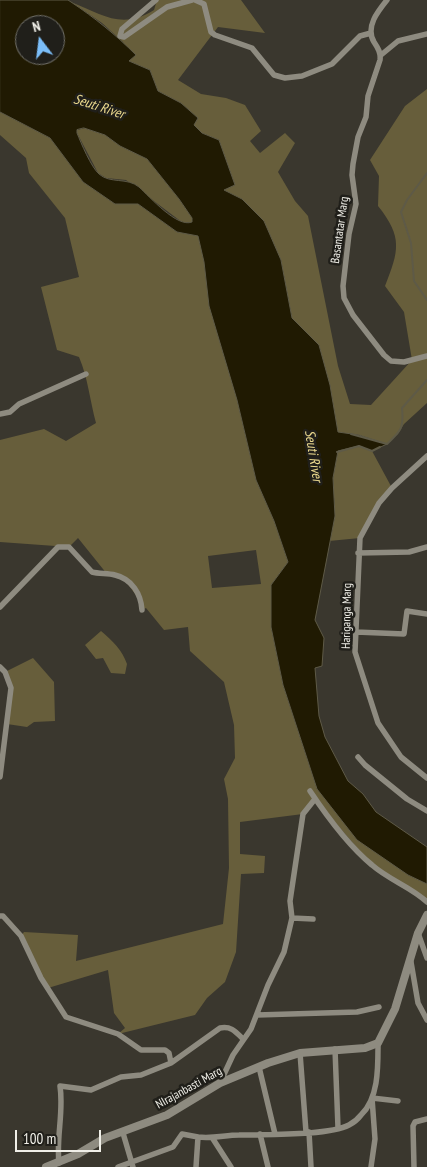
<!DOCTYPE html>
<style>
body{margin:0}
#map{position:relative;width:427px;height:1167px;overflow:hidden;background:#3a372e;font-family:"PT Sans Narrow",sans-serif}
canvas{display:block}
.north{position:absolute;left:15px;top:15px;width:50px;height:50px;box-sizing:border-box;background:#201f1a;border:1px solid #73726c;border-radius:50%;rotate:345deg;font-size:14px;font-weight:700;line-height:20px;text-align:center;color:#f0efe8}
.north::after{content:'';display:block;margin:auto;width:18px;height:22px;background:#7bbef9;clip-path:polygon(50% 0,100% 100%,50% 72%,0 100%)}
.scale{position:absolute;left:15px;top:1130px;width:86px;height:22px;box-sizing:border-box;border:2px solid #f0efe8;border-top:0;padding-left:6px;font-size:15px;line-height:18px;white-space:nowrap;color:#f0efe8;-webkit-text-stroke:4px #201f1a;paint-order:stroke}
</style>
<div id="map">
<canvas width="427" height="1167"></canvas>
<div class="north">N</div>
<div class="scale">100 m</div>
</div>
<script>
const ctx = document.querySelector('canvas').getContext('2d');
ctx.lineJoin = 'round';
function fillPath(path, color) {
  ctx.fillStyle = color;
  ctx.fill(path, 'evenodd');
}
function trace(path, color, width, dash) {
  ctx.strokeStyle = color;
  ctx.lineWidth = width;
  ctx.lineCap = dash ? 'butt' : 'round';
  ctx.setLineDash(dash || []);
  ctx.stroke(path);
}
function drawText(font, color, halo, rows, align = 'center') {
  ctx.font = font + ' "PT Sans Narrow",sans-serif';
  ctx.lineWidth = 5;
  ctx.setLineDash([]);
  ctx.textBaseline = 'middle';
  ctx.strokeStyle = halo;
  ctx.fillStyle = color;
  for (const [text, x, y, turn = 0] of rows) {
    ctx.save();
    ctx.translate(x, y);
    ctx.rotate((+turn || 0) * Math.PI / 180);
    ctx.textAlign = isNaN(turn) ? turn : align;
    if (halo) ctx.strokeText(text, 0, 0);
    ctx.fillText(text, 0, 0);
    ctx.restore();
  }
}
fillPath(new Path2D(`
 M157 0H241L265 33 218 27 178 80 201 94 226 98 245 105 261 131 250 141 260 153 285 133 295 143 278 172 295 201 308 216 338 366 350 404 371 405 412 360 404 312 385 286C399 251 403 237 378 206L379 176 370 160 405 106 427 89V403L404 424 398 434 387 444 359 435 338 433 319 345 292 318 281 260 224 189 235 185 219 140 202 133 193 125 198 118 181 103 158 91 150 70 129 61 123 42 102 23 71 2C103 15 122 30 154 10Z
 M0 112 50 138 83 182 115 204H138L177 232 198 235 256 480 274 521 288 562 271 585V627L283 685 317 789 334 809 408 875 427 884V902L371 864 315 799 303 814 240 822V854L265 856 264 873 241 874 236 952 225 982 207 998 195 1015 118 1034 125 1028 114 1013 108 970 48 988 21 936 24 932 78 935 76 961 223 924 229 868 228 799 224 779 235 758 234 725 224 682 190 651 188 627 164 630 146 608 142 610 141 602 124 579 107 574 78 538 69 547 0 542V440L44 429 66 441 96 423C90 401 88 378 79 357L57 350 41 287 79 277 65 218 29 173 26 158 0 135ZM256 550 261 584 212 588 208 556Z
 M84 128 105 135 120 146 147 159 179 199 192 218V222L183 223 126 180 106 178 98 173 77 133V130Z
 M359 446 372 451 392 488 379 503 360 538 329 541 335 516 333 478 338 451Z
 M101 631C113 641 122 650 127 664L125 674 111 673 103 658 96 659 85 645Z
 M33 658 54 682 55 721 34 722 27 727 7 724 11 688 5 672Z`), '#675e3b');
const water = new Path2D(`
 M0 0H68L71 2C95 18 116 35 136 55L129 61 150 70 158 91 181 103 198 118 194 125 202 133 219 140 235 185 224 190 242 199 264 221 281 260 292 318 319 345 330 385 338 432 359 435 387 444 372 451 359 446 338 451 333 478 335 516 315 620 324 638 322 666 315 668 319 716 325 737 348 781 363 794 376 812 427 847V884L408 875 357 840 317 789 283 685 271 627V585L288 562 274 521 256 480 237 400 209 306 204 262 198 236 177 232 138 204H115L83 182 50 138 0 112ZM25 25H55V55H25ZM84 128 105 135 120 146 147 159 179 199 192 218V222C177 228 150 197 139 187 127 177 110 184 99 174 91 167 81 143 77 133V130Z`);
fillPath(water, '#201a02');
trace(water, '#5e5a47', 1);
trace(new Path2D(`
 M427 173 407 200 401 212 411 243 414 281 427 300
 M351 434 387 444C401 431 404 428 402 408L427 380
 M337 452 359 446 372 451 380 447`), '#5e5a47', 2);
trace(new Path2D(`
 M156 0 122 29 120 36 124 37 167 7 192 0
 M195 0 204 4 211 32 215 35 252 48 274 75 285 78 302 76 332 64 360 36 371 33
 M387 0C378 11 365 27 374 42 378 48 381 53 380 60L368 96 366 117 358 137 353 164 352 175 356 204 349 234 343 286 344 298 353 315 384 355 391 361 404 362 427 356
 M381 55 398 41 427 34
 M0 414 10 412 19 404 86 374
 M427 456 392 488 379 503 360 538 355 652 378 723 401 757 427 778
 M358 553 409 552 427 547
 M0 607 58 547H69L92 572C99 574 108 573 115 575 132 579 141 594 142 610
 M356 632 404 634 407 611 427 614
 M0 667 5 672 11 688 0 777
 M358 757 365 765 407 799 427 811
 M310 791C326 815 350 847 372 865 389 880 411 887 427 902
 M0 916H3L21 936 41 978 66 1017 118 1034 141 1050H165L169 1053 171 1063 220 1028C231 1026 235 1031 243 1039
 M292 918 313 919
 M418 933 427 958
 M411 962 418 1003 427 1020
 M257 1015 357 1012 379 1007
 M335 1049 338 1128
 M300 1053 306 1132
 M259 1067 275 1134
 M220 1083 233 1055 251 1029 268 985 284 952 292 918 290 901 303 814 315 799
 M309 1132 311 1167
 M123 1133 133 1167
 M260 1134 268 1167
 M213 1139 231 1167
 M59 1163C56 1137 64 1112 60 1086L91 1090 121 1077 141 1075 171 1063
 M118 1167 173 1147 182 1134 198 1137
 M196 1167 198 1137C213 1139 225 1135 239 1135 265 1134 328 1136 349 1125 353 1123 358 1119 361 1115 379 1098 378 1066 378 1043
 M371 1167 375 1139 372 1098 398 1101
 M414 1167 413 1126 415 1122 427 1119`), '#8e8b80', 5.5);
trace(new Path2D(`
 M46 1167 78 1154 105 1138 167 1115 220 1083 268 1063 300 1053 365 1048 378 1043 395 1009 418 933 427 915`), '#8e8b80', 8);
drawText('12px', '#f0efe8', '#201f1a', [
 ["Basantatar Marg",340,230,-82],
 ["Hariganga Marg",347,616,-89],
 ["NIrajanbasti Marg",189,1088,-29]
]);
drawText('italic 14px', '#eddb8f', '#201f1a', [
 ["Seuti River",99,107,18],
 ["Seuti River",313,456,81]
]);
</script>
